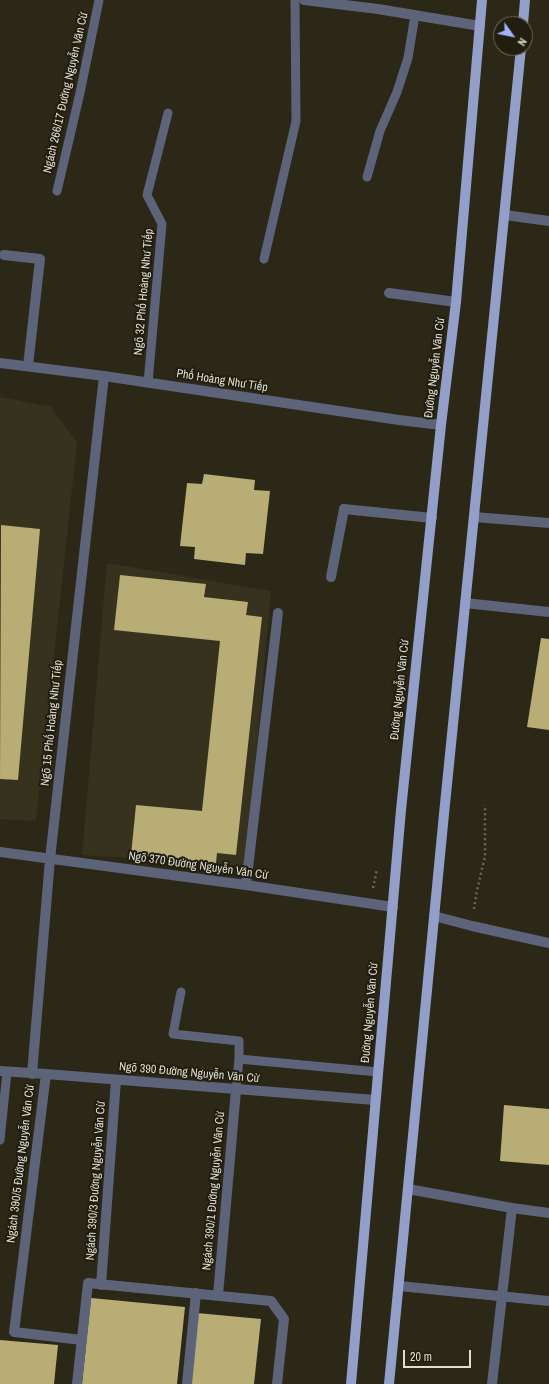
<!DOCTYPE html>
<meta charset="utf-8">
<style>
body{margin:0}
#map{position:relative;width:549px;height:1384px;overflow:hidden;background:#2b2818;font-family:"Archivo Narrow",sans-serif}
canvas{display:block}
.north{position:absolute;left:493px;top:16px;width:40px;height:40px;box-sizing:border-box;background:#211e0f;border:1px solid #6d6b5e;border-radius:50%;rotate:123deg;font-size:11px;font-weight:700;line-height:16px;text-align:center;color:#dfded4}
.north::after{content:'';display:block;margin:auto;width:14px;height:18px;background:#a0b3fd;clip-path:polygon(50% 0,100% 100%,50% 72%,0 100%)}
.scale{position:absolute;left:403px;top:1350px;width:68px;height:18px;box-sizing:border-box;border:2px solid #dfded4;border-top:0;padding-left:5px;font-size:12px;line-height:14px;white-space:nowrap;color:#dfded4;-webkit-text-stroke:3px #211e0f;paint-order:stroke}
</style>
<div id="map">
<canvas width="549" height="1384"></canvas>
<div class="north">N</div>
<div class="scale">20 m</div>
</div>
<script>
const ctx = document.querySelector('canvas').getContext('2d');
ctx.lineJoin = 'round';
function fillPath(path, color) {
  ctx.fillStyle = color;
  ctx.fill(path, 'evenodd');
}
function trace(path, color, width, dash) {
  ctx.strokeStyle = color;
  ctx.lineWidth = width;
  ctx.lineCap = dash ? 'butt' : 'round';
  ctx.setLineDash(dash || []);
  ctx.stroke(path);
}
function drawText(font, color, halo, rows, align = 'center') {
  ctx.font = font + ' "Archivo Narrow",sans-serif';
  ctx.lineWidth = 4;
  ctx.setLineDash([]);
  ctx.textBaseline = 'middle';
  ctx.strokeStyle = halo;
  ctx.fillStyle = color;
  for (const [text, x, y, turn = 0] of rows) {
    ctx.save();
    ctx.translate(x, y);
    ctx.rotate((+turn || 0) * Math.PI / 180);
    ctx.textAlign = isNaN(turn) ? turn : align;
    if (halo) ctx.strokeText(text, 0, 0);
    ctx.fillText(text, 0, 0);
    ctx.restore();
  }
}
fillPath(new Path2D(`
 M0 397 51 407 77 443 36 821 0 819Z
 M107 563 271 591 246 866 82 855Z`), '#36321d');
fillPath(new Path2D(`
 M204 474 255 480 254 490 270 491 263 554 246 553 245 565 194 559 195 547 180 546 187 483 202 484Z
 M1 525 40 529 18 780 0 779Z
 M120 575 206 584 204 597 248 602 246 615 262 617 236 855 217 853 216 863 131 855 136 805 202 811 220 641 114 630Z
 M541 638 549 639V730L527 727Z
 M504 1105 549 1109V1165L500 1161Z
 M91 1298 185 1307 177 1384H82Z
 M197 1313 261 1319 254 1384H190Z
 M0 1340 58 1345 54 1384H0Z`), '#b8ad75');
trace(new Path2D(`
 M373 888 377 869
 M474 909 476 895 485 856V805`), '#6a685a', 2.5, [2, 3]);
trace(new Path2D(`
 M367 177 380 131 397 92 408 58 415 15
 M57 191 80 93 99 0
 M264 259 296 121 295 0
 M148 383 162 224 147 195 168 113
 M181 992 173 1034 239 1041V1059L236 1090
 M239 1059 378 1072
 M0 1140 7 1072`), '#5d6378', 9);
trace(new Path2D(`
 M304 0 378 9 480 26
 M505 215 549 221
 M4 255 40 259 28 366
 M389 293 456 302
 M474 517 549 523
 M331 577 344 509 432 518
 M465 603 549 612
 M0 852 246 885 393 907
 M246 885 278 613
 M434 916 472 926 549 943
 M0 1071 46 1074 375 1100
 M32 1074 50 859 104 376
 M46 1074 14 1332 82 1340
 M408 1189 512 1208 549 1213
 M101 1285 116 1080
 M399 1286 549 1301
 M218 1295 236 1090
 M77 1384 88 1283 271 1301 284 1319 277 1384
 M187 1384 196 1293
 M492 1384 512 1208`), '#5d6378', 10);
trace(new Path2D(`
 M0 363 104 376 399 420 441 425`), '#5d6378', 10);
trace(new Path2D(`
 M523 24 525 0
 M351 1384 401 810 441 425 456 302 482 0
 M389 1384 444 814 521 48`), '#939ec9', 10);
drawText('12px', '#dfded4', '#211e0f', [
 ["Ngách 266/17 Đường Nguyễn Văn Cừ",66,93,-77],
 ["Ngõ 32 Phố Hoàng Như Tiếp",144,292,-85],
 ["Đường Nguyễn Văn Cừ",435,368,-83],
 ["Phố Hoàng Như Tiếp",222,381,9],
 ["Đường Nguyễn Văn Cừ",400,690,-84],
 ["Ngõ 15 Phố Hoàng Như Tiếp",52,723,-84],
 ["Ngõ 370 Đường Nguyễn Văn Cừ",198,866,8],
 ["Đường Nguyễn Văn Cừ",370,1013,-85],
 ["Ngõ 390 Đường Nguyễn Văn Cừ",189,1073,5],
 ["Ngách 390/5 Đường Nguyễn Văn Cừ",21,1164,-83],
 ["Ngách 390/3 Đường Nguyễn Văn Cừ",96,1181,-86],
 ["Ngách 390/1 Đường Nguyễn Văn Cừ",214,1191,-85]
]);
</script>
